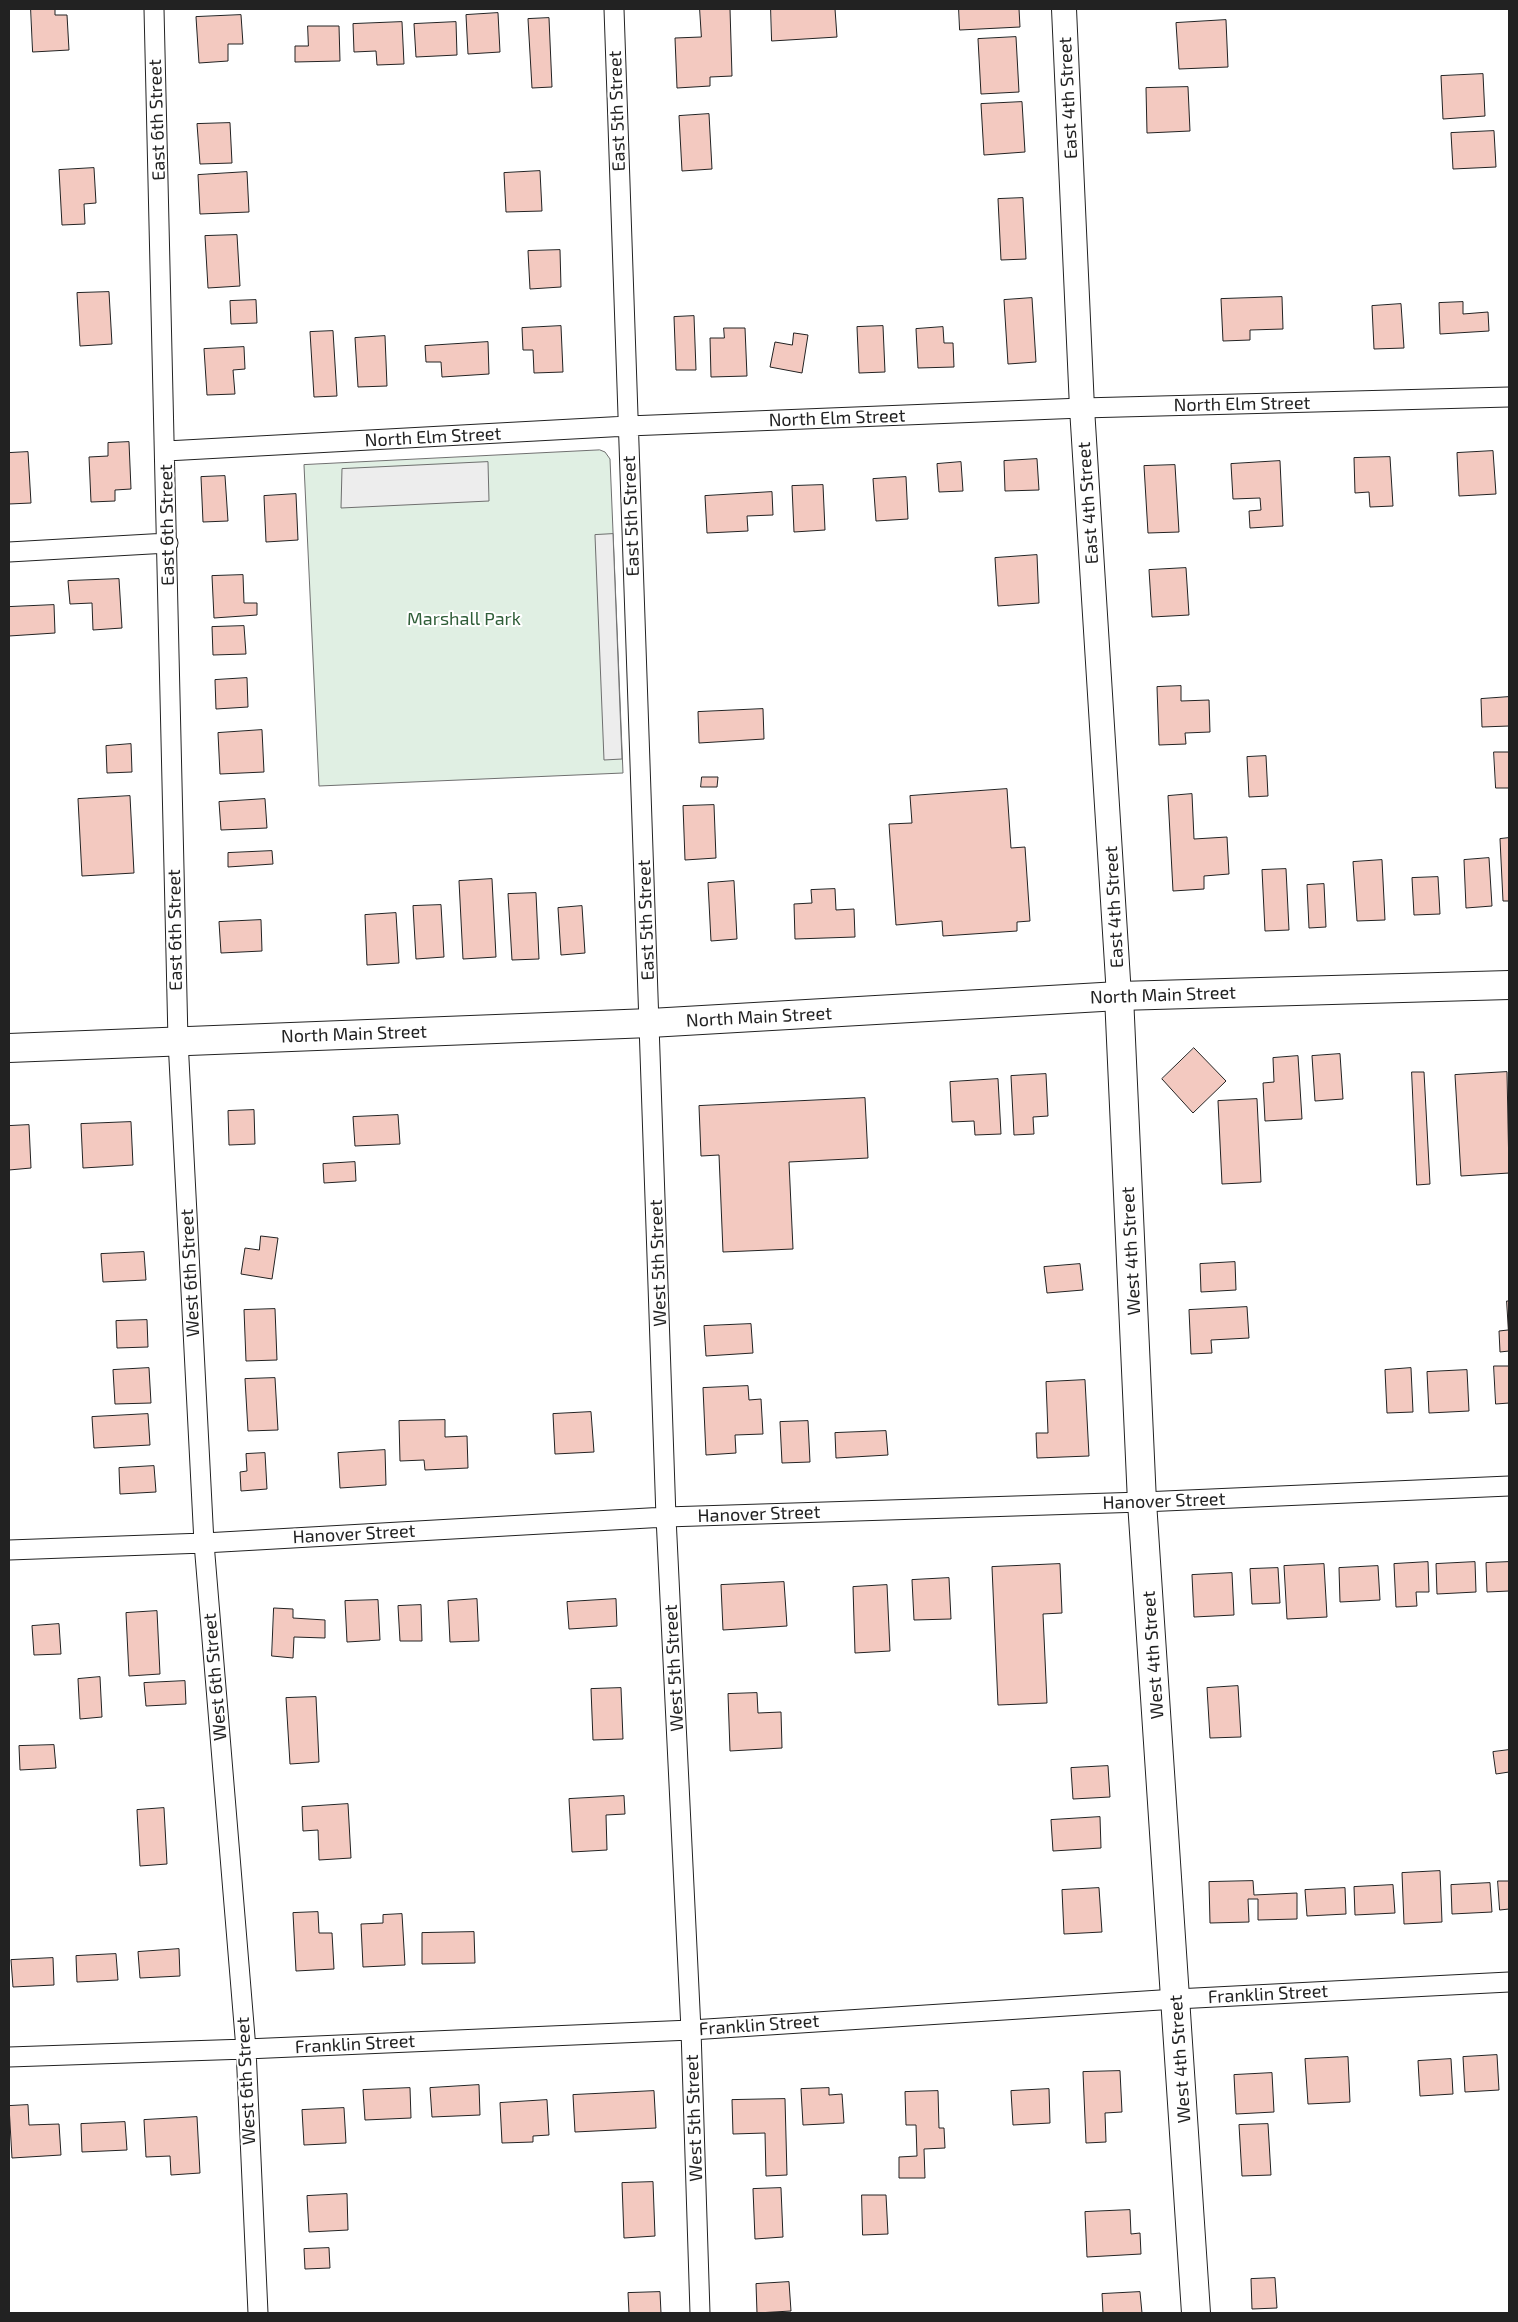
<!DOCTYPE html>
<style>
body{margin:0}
#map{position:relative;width:1518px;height:2322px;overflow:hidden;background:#fff;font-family:"Exo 2",sans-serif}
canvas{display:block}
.frame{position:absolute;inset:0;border:10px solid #222;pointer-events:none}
</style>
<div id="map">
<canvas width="1518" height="2322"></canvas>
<div class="frame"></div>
</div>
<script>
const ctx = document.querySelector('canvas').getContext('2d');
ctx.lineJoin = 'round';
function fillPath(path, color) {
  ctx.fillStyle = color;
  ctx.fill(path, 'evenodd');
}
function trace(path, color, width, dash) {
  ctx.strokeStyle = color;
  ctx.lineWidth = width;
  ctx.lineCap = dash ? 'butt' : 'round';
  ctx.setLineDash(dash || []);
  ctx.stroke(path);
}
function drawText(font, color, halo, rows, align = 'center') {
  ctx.font = font + ' "Exo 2",sans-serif';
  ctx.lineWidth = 4;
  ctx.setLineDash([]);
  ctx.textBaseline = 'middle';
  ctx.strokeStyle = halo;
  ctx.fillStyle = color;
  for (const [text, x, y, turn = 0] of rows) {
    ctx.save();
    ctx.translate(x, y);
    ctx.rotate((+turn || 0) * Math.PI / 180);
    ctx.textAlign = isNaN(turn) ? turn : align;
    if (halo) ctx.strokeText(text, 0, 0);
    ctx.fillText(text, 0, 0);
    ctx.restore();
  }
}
const green = new Path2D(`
 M600 450 605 452 610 459 623 773 319 786 304 465Z`);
fillPath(green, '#e0efe3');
trace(green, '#6f6f6f', 1);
const parking = new Path2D(`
 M488 462 489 501 341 508 342 469Z
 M613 534 622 759 604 760 595 535Z`);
fillPath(parking, '#ededed');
trace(parking, '#6f6f6f', 1);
const building = new Path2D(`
 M31 9H55V15H67L69 50 33 52Z
 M700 9H730L732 76 710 77V86L677 88 675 38 701 37Z
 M771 9H835L837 37 772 41Z
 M959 9H1019L1020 27 960 30Z
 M498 13 500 52 468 54 466 15Z
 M241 15 243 44H228V61L199 63 196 17Z
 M549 18 552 87 532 88 528 19Z
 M1226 20 1228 67 1179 69 1176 23Z
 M402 22 404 64 377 65 376 51 354 52 353 24Z
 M456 22 457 55 416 57 414 24Z
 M308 26H339L340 61 295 62V46H308Z
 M1016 37 1019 92 981 94 978 39Z
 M1483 74 1485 116 1443 119 1441 76Z
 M1188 87 1190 131 1147 133 1146 88Z
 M1022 102 1025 152 984 155 981 104Z
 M709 114 712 169 682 171 679 116Z
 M230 123 232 163 200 164 197 124Z
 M1494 131 1496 167 1453 169 1451 133Z
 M94 168 96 203 84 204 85 224 62 225 59 170Z
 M540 171 542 211 506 212 504 173Z
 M247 172 249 212 200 214 198 175Z
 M1023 198 1026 259 1001 260 998 199Z
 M237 235 240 286 208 288 205 236Z
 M560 250 561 287 530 289 528 251Z
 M109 292 112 344 80 346 77 293Z
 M1282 297 1283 329 1250 330V340L1223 341 1221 299Z
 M1032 298 1036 362 1008 364 1004 300Z
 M256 300 257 323 231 324 230 301Z
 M1463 302V314L1488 312 1489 331 1440 334 1439 303Z
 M1401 304 1404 348 1374 349 1372 306Z
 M694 316 696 370H676L674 317Z
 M561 326 563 372 534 373 533 350H523L522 328Z
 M883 326 885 372 859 373 857 327Z
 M943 327 944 343H953L954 367 918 368 916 329Z
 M724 328H745L747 376 711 377 710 338H724Z
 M333 331 337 396 314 397 310 332Z
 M794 333 808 335 802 373 770 367 775 342 792 345Z
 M385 336 387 386 358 387 355 338Z
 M488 342 489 374 442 377 441 362H426L425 346Z
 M244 347 245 369 233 370 235 394 207 395 204 349Z
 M129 442 131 489 115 490V501L91 502 89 457 108 456V443Z
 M1493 451 1496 494 1459 496 1457 453Z
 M28 452 31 503 9 504V453Z
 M1390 457 1393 506 1370 507 1369 492 1355 493 1354 458Z
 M1037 459 1039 490 1005 491 1004 461Z
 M1280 461 1283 526 1250 528 1249 511 1261 510 1260 498 1233 499 1231 464Z
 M961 462 963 491 939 492 937 464Z
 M1175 465 1179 532 1148 533 1144 466Z
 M225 476 228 521 203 522 201 477Z
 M906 477 908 519 876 521 873 479Z
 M823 485 825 530 794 532 792 486Z
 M772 492 773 515 747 516 748 531 707 533 705 496Z
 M296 494 298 540 266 542 264 496Z
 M1037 555 1039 603 998 606 995 558Z
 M1186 568 1189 615 1152 617 1149 570Z
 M243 575 244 603H257V615L214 618 212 576Z
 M119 579 122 628 93 630 92 603 70 604 68 581Z
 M54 605 55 633 9 636V607Z
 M244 626 246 654 213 655 212 627Z
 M247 678 248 707 216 709 215 680Z
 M1181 686V701L1209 700 1210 732 1185 733 1186 744 1159 745 1157 687Z
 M1509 697V726L1482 727 1481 699Z
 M763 709 764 739 699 743 698 712Z
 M262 730 264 772 220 774 218 733Z
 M131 744 132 772 107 773 106 746Z
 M1494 752H1509V788H1496Z
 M1266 756 1268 796 1249 797 1247 757Z
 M702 777H718L717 787H701Z
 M1007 789 1011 848 1025 847 1030 921 1017 922V931L943 936 942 921 896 925 889 824 912 823 910 796Z
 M1192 794 1194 839 1227 837 1229 874 1204 876V889L1173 891 1168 796Z
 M130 796 134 873 82 876 78 799Z
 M265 799 267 828 221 830 219 802Z
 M714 805 716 858 685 860 683 806Z
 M1509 838V901H1503L1500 839Z
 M272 851 273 864 228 867V853Z
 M1489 858 1492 906 1466 908 1464 860Z
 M1382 860 1385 920 1357 921 1353 862Z
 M1286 869 1289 930 1265 931 1262 870Z
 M1438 877 1440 914 1414 915 1412 878Z
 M492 879 496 957 463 959 459 881Z
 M734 881 737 939 711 941 708 883Z
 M1324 884 1326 927 1309 928 1307 885Z
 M835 889 836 910 854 909 855 937 795 939 794 904 812 903 811 890Z
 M536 893 539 959 512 960 508 894Z
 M441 905 444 957 416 959 413 906Z
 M582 906 585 953 561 955 558 908Z
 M396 913 399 963 367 965 365 915Z
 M261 920 262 951 221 953 219 922Z
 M1194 1048 1226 1081 1193 1113 1162 1079Z
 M1340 1054 1343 1099 1315 1101 1312 1056Z
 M1298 1056 1302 1119 1265 1121 1263 1083 1274 1082 1273 1058Z
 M1412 1072H1424L1430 1184 1417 1185Z
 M1507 1072 1509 1173 1461 1176 1455 1075Z
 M1046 1074 1048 1116 1033 1117 1034 1134 1014 1135 1011 1076Z
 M998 1079 1001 1134 975 1135 974 1121 952 1122 950 1082Z
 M865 1098 868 1158 789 1162 793 1249 723 1252 719 1155 701 1156 699 1106Z
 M1257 1099 1261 1182 1222 1184 1218 1101Z
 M254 1110 255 1144 229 1145 228 1111Z
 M398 1115 400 1144 355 1146 353 1117Z
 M131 1122 133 1165 83 1168 81 1124Z
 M29 1125 31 1168 9 1170V1126Z
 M355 1162 356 1181 324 1183 323 1164Z
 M261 1236 278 1238 272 1279 241 1274 245 1248 259 1250Z
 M144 1252 146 1280 103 1282 101 1254Z
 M1235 1262 1236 1290 1201 1292 1200 1264Z
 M1080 1264 1083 1290 1047 1293 1044 1267Z
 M1507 1301H1509V1351L1500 1352 1499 1331 1508 1330Z
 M1247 1307 1249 1338 1211 1340 1212 1353 1191 1354 1189 1310Z
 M275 1309 277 1360 246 1361 244 1310Z
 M147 1320 148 1347 117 1348 116 1321Z
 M751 1324 753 1353 706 1356 704 1326Z
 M1494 1366H1509V1403L1496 1404Z
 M149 1368 151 1403 115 1404 113 1370Z
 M1411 1368 1413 1412 1387 1413 1385 1370Z
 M1467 1370 1469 1411 1429 1413 1427 1372Z
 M275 1378 278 1430 248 1431 245 1379Z
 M1085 1380 1089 1456 1037 1458 1036 1433H1048L1046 1382Z
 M748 1386 749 1400 761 1399 763 1434 735 1435 736 1453 706 1455 703 1388Z
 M591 1412 594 1452 555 1454 553 1414Z
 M148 1414 150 1445 94 1448 92 1417Z
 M445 1420V1437L467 1436 468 1468 425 1470 424 1460 400 1461 399 1421Z
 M808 1421 810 1462 782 1463 780 1422Z
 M886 1431 888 1455 836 1458 835 1433Z
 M385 1450 386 1485 340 1488 338 1453Z
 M265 1453 267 1489 241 1491 240 1472 247 1471 246 1454Z
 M154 1466 156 1492 120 1494 119 1468Z
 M1428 1562 1429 1592H1416L1417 1606 1396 1607 1394 1564Z
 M1475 1562 1476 1592 1437 1594 1436 1564Z
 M1509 1562V1591L1487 1592 1486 1563Z
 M1060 1564 1062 1613 1043 1614 1047 1703 998 1705 992 1567Z
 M1324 1564 1327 1617 1287 1619 1284 1566Z
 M1378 1566 1380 1600 1340 1602 1339 1568Z
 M1278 1568 1280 1603 1252 1604 1250 1569Z
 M1232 1573 1234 1615 1194 1617 1192 1575Z
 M949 1578 951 1619 914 1620 912 1580Z
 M784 1582 787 1626 723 1630 721 1585Z
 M887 1585 890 1651 855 1653 853 1587Z
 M477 1599 479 1641 450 1642 448 1601Z
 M616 1599 617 1626 569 1629 567 1602Z
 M378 1600 380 1640 347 1642 345 1601Z
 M421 1605 422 1641H400L398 1606Z
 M274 1608 293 1609V1618L325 1620V1638L294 1637 293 1658 272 1656Z
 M157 1611 160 1674 129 1676 126 1613Z
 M59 1624 61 1654 34 1655 32 1626Z
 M100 1677 102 1717 80 1719 78 1679Z
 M185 1681 186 1704 146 1706 144 1683Z
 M1238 1686 1241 1737 1210 1738 1207 1688Z
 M621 1688 623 1739 593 1740 591 1689Z
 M757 1693 758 1713 781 1712 782 1748 730 1751 728 1694Z
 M316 1697 319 1762 290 1764 286 1698Z
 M54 1745 56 1768 20 1770 19 1746Z
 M1509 1750V1772L1496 1774 1493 1752Z
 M1108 1766 1110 1797 1073 1799 1071 1768Z
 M624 1796 625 1814 606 1815 607 1850 572 1852 569 1799Z
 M348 1804 351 1858 319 1860 318 1830 303 1831 302 1807Z
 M164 1808 167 1864 140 1866 137 1810Z
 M1100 1817 1101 1848 1053 1851 1051 1820Z
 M1440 1871 1442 1922 1404 1924 1402 1873Z
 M1253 1881 1254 1895 1297 1893V1919L1258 1920V1899H1248L1249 1922 1210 1923 1209 1882Z
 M1498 1881H1509V1909L1500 1910Z
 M1490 1883 1492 1912 1452 1914 1451 1885Z
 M1393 1885 1395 1913 1355 1915 1354 1887Z
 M1099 1888 1102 1932 1064 1934 1062 1890Z
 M1345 1888 1346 1914 1307 1916 1305 1890Z
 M318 1912 319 1933H332L334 1969 296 1971 293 1913Z
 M402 1914 405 1965 363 1967 361 1924 383 1923V1915Z
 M474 1932 475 1963 422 1964V1933Z
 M179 1949 180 1976 140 1978 138 1952Z
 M116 1954 118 1980 77 1982 76 1956Z
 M53 1958 54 1985 13 1987 11 1960Z
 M1497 2055 1499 2090 1465 2092 1463 2057Z
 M1348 2057 1350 2102 1308 2104 1305 2059Z
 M1451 2059 1453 2094 1420 2096 1418 2061Z
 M1120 2071 1122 2112 1105 2113 1106 2142 1086 2143 1083 2072Z
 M1272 2073 1274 2112 1236 2114 1234 2075Z
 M479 2085 480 2115 432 2117 430 2088Z
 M410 2088 411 2118 365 2120 363 2090Z
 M829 2088V2095L842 2094 844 2123 803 2125 801 2089Z
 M1049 2089 1050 2123 1013 2125 1011 2091Z
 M654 2091 656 2128 575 2132 573 2095Z
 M938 2091 939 2128H944L945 2148 924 2149 925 2178H899V2157L917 2156 916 2125H906L905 2092Z
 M785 2099 787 2175 766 2176 765 2133 733 2134 732 2100Z
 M547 2100 549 2135 533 2136V2142L502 2143 500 2103Z
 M28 2105 29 2125 59 2124 61 2155 12 2158 9 2106Z
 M344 2108 346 2143 304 2145 302 2110Z
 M197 2117 200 2173 171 2175 170 2156 146 2157 144 2120Z
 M125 2122 127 2150 82 2152 81 2124Z
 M1268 2124 1271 2175 1242 2176 1239 2125Z
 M653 2182 655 2236 624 2238 622 2183Z
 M781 2188 783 2237 755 2239 753 2189Z
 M347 2194 348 2230 309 2232 307 2196Z
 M862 2195H886L888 2234 863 2235Z
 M1130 2210 1131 2234 1140 2233 1141 2254 1087 2257 1085 2212Z
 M329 2248 330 2268 305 2269 304 2249Z
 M1275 2278 1277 2308 1252 2309 1251 2279Z
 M789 2282 791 2311 757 2313 756 2284Z
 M660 2292 661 2313H629L628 2293Z
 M1140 2292 1142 2313H1103L1102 2294Z`);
fillPath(building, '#f3c9c0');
trace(building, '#222', 1);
const minor = new Path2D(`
 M154 9 178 1040 204 1543 246 2049 258 2313
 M614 9 666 1517 691 2030 700 2313
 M166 451 628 426 1082 408 1509 397
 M9 552 168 543
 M9 1550 204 1543 666 1517 1142 1502 1509 1486
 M9 2057 246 2049 691 2030 1176 1999 1509 1982`);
const tertiary = new Path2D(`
 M1064 9 1082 408 1119 996`);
const secondary = new Path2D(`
 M1119 996 1142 1502 1196 2313`);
const primary = new Path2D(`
 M9 1048 650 1023 1119 996 1509 985`);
trace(minor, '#222', 21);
trace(tertiary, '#222', 26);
trace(secondary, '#222', 30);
trace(primary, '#222', 30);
trace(minor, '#fff', 19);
trace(tertiary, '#fff', 24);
trace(secondary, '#fff', 28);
trace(primary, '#fff', 28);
drawText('18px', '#222', '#fff', [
 ["East 4th Street",1068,98,-93],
 ["East 5th Street",617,111,-92],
 ["East 6th Street",157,120,-92],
 ["North Elm Street",1242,404,-1],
 ["North Elm Street",837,418,-2],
 ["North Elm Street",433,437,-3],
 ["East 4th Street",1088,503,-94],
 ["East 5th Street",631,516,-92],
 ["East 6th Street",167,525,-91],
 ["East 4th Street",1114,907,-93],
 ["East 5th Street",646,920,-92],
 ["East 6th Street",175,930,-91],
 ["North Main Street",1163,995,-2],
 ["North Main Street",759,1017,-3],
 ["North Main Street",354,1034,-2],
 ["West 4th Street",1131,1251,-93],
 ["West 5th Street",658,1263,-92],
 ["West 6th Street",190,1273,-93],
 ["Hanover Street",1164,1501,-2],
 ["Hanover Street",759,1514,-2],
 ["Hanover Street",354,1534,-3],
 ["West 4th Street",1153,1655,-94],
 ["West 5th Street",674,1668,-93],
 ["West 6th Street",215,1677,-95],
 ["Franklin Street",1268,1994,-3],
 ["Franklin Street",759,2025,-4],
 ["Franklin Street",355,2044,-3],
 ["West 4th Street",1180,2059,-94],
 ["West 6th Street",246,2081,-93],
 ["West 5th Street",694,2118,-92]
]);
drawText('18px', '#2f5e38', '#fff', [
 ["Marshall Park",464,619]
]);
</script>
